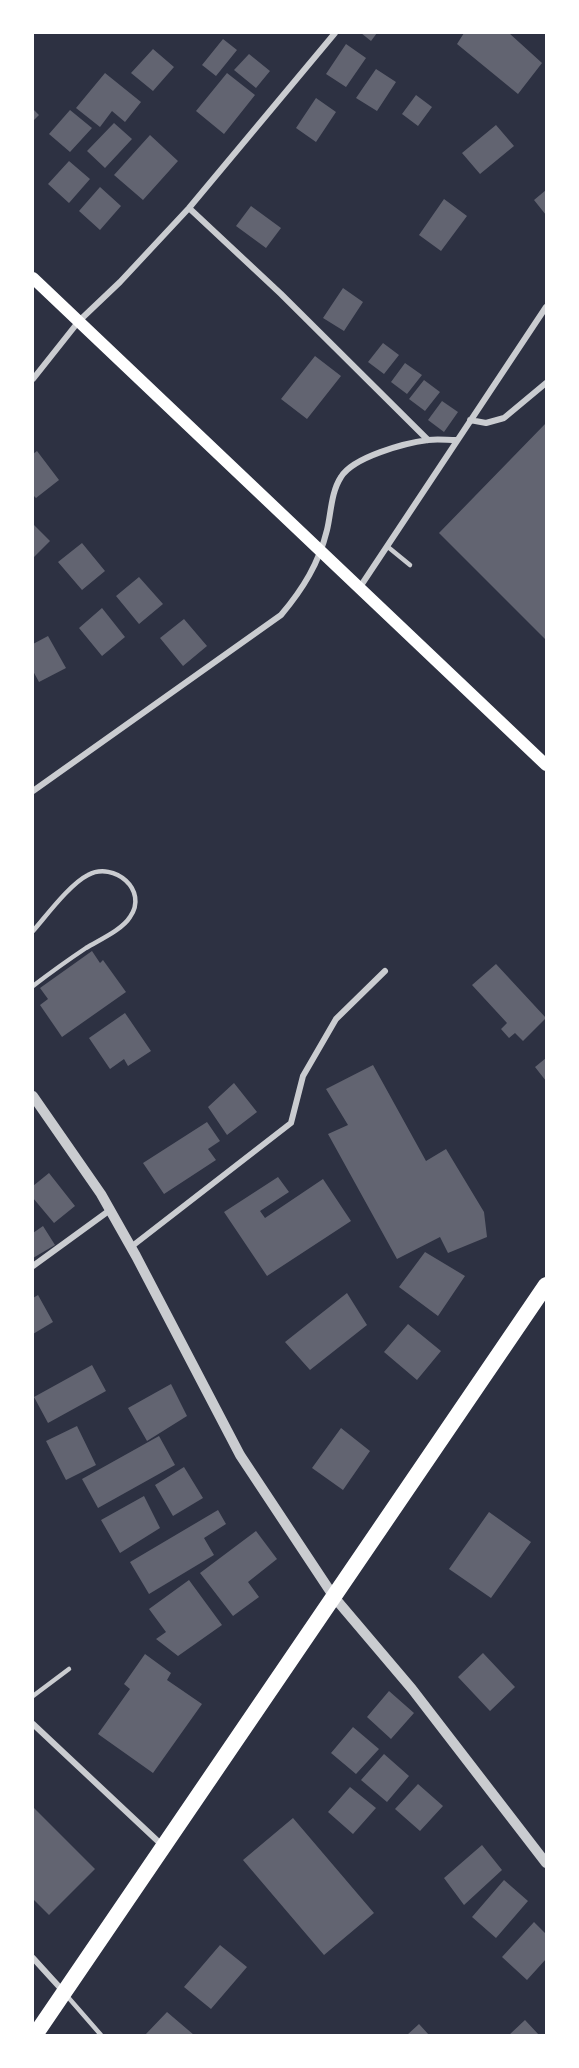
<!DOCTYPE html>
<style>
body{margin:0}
#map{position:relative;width:579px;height:2068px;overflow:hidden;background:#2d3142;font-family:Rubik,sans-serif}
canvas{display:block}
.frame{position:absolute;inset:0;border:34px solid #fff;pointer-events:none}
</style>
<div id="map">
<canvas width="579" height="2068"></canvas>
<div class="frame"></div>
</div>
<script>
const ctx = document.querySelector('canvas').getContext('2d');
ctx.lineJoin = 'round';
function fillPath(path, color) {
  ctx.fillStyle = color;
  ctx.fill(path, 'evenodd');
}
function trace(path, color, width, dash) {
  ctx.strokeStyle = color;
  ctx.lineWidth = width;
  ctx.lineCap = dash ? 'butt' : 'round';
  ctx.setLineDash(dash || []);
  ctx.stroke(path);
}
fillPath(new Path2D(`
 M361 33H377L371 41Z
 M464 33H509L542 63 518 94 457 44Z
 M223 39 237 50 216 76 202 65Z
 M346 44 366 58 346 87 326 74Z
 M153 49 174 67 153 91 131 73Z
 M249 54 270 71 256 88 234 70Z
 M376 69 396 82 377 111 356 98Z
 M105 73 141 102 125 122 112 111 100 127 76 108Z
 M227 73 255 95 224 134 196 111Z
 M416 95 432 107 418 126 402 114Z
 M316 98 336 112 316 142 296 128Z
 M33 109 39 115 33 121Z
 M70 110 92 128 70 152 49 134Z
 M114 123 132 139 105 168 87 151Z
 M496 125 514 146 480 174 462 153Z
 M150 135 178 161 143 200 114 175Z
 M69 161 90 179 69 203 48 184Z
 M100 187 121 206 100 230 79 211Z
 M546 190V215L534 200Z
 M444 199 467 216 441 251 419 235Z
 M251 206 281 228 266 248 236 226Z
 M343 288 363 302 344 331 323 318Z
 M383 343 399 355 384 374 368 362Z
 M315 356 341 376 307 419 281 399Z
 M405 363 422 375 407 394 391 382Z
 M424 380 440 392 425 411 409 399Z
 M442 401 458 412 444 432 428 420Z
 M546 423V640L439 533Z
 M37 451 59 480 36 498 33 495V454Z
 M33 524 50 541 33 558Z
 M82 543 105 571 82 590 58 562Z
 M139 577 163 604 139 624 116 596Z
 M102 608 125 637 102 656 79 628Z
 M184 619 207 646 183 666 160 638Z
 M48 636 66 668 39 682 33 671V644Z
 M92 951 100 963 103 960 126 992 62 1037 40 1005 48 999 40 988Z
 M496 964 546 1018 523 1041 515 1033 509 1038 501 1029 507 1023 472 985Z
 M125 1013 151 1051 128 1066 124 1059 110 1069 89 1038Z
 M546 1058V1081L535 1067Z
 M373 1065 426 1161 446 1149 484 1212 487 1237 448 1253 440 1237 397 1259 328 1134 348 1125 326 1089Z
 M234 1083 257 1112 227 1135 208 1107Z
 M207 1122 220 1141 208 1149 216 1160 164 1194 143 1163Z
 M49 1173 75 1206 54 1223 33 1198V1186Z
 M278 1177 289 1192 260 1211 265 1218 323 1179 351 1221 267 1276 224 1212Z
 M43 1226 55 1245 33 1258V1233Z
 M425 1252 465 1276 438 1316 399 1287Z
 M347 1293 367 1325 310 1370 285 1342Z
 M38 1295 53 1322 33 1334V1298Z
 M408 1324 441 1351 417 1380 384 1352Z
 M92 1365 106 1391 48 1423 34 1397Z
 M171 1384 187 1416 147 1441 128 1408Z
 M77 1426 96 1465 66 1480 46 1441Z
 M341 1428 370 1451 343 1490 312 1468Z
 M159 1436 175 1465 98 1508 82 1479Z
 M184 1467 203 1498 173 1516 155 1485Z
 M144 1496 160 1528 120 1553 101 1520Z
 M218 1510 226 1524 204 1538 214 1555 149 1594 130 1562Z
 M489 1512 531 1542 491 1598 449 1569Z
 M256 1531 277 1559 248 1582 259 1597 233 1616 200 1573Z
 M189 1580 222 1625 178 1656 156 1639 166 1632 149 1609Z
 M483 1653 515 1687 490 1711 458 1677Z
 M145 1654 171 1673 167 1680 202 1704 153 1773 98 1734 130 1689 124 1684Z
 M389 1691 414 1713 391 1739 367 1717Z
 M353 1727 379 1749 356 1774 331 1753Z
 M384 1754 409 1776 387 1802 361 1780Z
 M418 1784 443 1806 420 1831 395 1809Z
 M350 1787 376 1808 353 1834 328 1812Z
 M33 1807 95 1869 49 1915 33 1899Z
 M293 1818 374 1913 324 1955 243 1860Z
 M482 1845 502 1870 464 1905 444 1878Z
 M504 1880 528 1901 496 1938 472 1917Z
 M534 1922 546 1934V1959L527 1980 502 1957Z
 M220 1945 247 1967 211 2009 184 1987Z
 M167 2012 194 2035H145Z
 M525 2020 539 2035H509Z
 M419 2024 429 2035H407Z`), '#626471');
trace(new Path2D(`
 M388 547 410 565
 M33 931C47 915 70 884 88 875 114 861 149 890 130 917 122 930 99 940 86 948 68 960 50 973 33 986
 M33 1696 69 1669
 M67 1996 101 2035`), '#caccd0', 4.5);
trace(new Path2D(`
 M189 208 281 294 428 440
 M33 379 79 321 120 282 189 208 335 33
 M470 420 486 423 504 418 546 383
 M360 587 546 307
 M33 791 281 615C303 589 319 563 327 530 331 514 331 492 341 477 353 457 405 443 428 440 437 439 447 440 456 440
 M131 1247 291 1123 303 1076 336 1019 385 971
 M33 1266 110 1210
 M33 1724 163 1846
 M33 1958 63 1991`), '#caccd0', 6);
trace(new Path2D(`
 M33 1096 101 1194 136 1256 240 1455 334 1597 412 1689 546 1863`), '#caccd0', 10);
trace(new Path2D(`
 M33 278 546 765`), '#fff', 12);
trace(new Path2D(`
 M35 2035 546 1285`), '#fff', 16);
</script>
